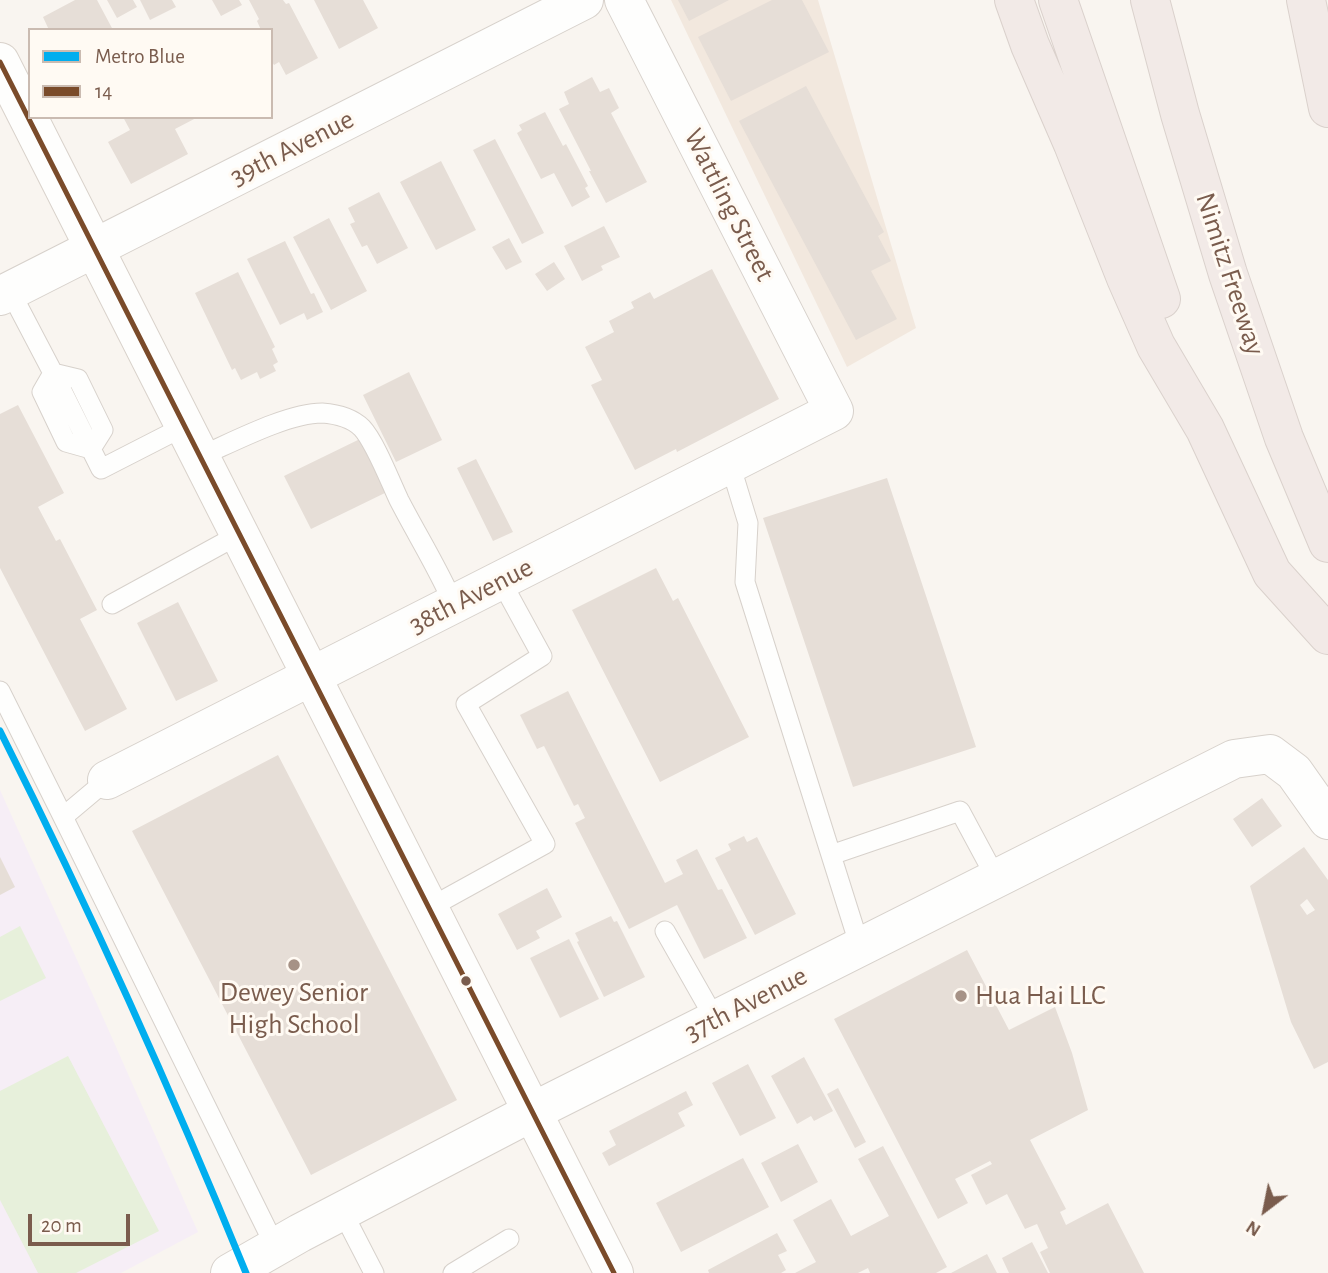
<!DOCTYPE html>
<style>
body{margin:0}
#map{position:relative;width:1328px;height:1273px;overflow:hidden;background:#f9f5f0;font-family:"Alegreya Sans",sans-serif}
canvas{display:block}
.legend{position:absolute;left:28px;top:28px;width:245px;height:91px;box-sizing:border-box;background:#fffaf3;border:2px solid #cabbb1;margin:0;padding:9px 12px;list-style:none;font-size:21px;color:#7a5c4d}
.legend li{display:flex;align-items:center;gap:14px;height:35px}
.legend b{width:35px;border:2px solid #cabbb1}
.north{position:absolute;left:1230px;top:1175px;width:70px;height:70px;-webkit-text-stroke:5px #fffaf3;paint-order:stroke;rotate:212deg;font-size:19px;font-weight:700;line-height:28px;text-align:center;color:#7a5c4d}
.north::after{content:'';display:block;margin:auto;width:24px;height:32px;background:#7a5c4d;clip-path:polygon(50% 0,100% 100%,50% 72%,0 100%)}
.scale{position:absolute;left:28px;top:1214px;width:102px;height:32px;box-sizing:border-box;border:4px solid #7a5c4d;border-top:0;padding-left:9px;font-size:21px;line-height:24px;white-space:nowrap;color:#7a5c4d;-webkit-text-stroke:5px #fffaf3;paint-order:stroke}
</style>
<div id="map">
<canvas width="1328" height="1273"></canvas>
<ul class="legend">
<li><b style="height:9px;background:#00aeef"></b>Metro Blue</li>
<li><b style="height:9px;background:#7a4b2a"></b>14</li>
</ul>
<div class="north">N</div>
<div class="scale">20 m</div>
</div>
<script>
const ctx = document.querySelector('canvas').getContext('2d');
ctx.lineJoin = 'round';
function fillPath(path, color) {
  ctx.fillStyle = color;
  ctx.fill(path, 'evenodd');
}
function trace(path, color, width, dash) {
  ctx.strokeStyle = color;
  ctx.lineWidth = width;
  ctx.lineCap = dash ? 'butt' : 'round';
  ctx.setLineDash(dash || []);
  ctx.stroke(path);
}
function drawText(font, color, halo, rows, align = 'center') {
  ctx.font = font + ' "Alegreya Sans",sans-serif';
  ctx.lineWidth = 6;
  ctx.setLineDash([]);
  ctx.textBaseline = 'middle';
  ctx.strokeStyle = halo;
  ctx.fillStyle = color;
  for (const [text, x, y, turn = 0] of rows) {
    ctx.save();
    ctx.translate(x, y);
    ctx.rotate((+turn || 0) * Math.PI / 180);
    ctx.textAlign = isNaN(turn) ? turn : align;
    if (halo) ctx.strokeText(text, 0, 0);
    ctx.fillText(text, 0, 0);
    ctx.restore();
  }
}
fillPath(new Path2D(`
 M671 0H818L916 328 847 367Z`), '#f2e8de');
fillPath(new Path2D(`
 M0 790 97 1004 198 1232 121 1273H0Z`), '#f6eef6');
fillPath(new Path2D(`
 M20 926 46 978 0 1001V937Z
 M68 1056 159 1231 76 1273H38L0 1200V1091Z`), '#e7f0db');
fillPath(new Path2D(`
 M75 0H97L113 30H49L43 17Z
 M107 0H133L137 7 117 18Z
 M140 0H172L176 7 150 20Z
 M212 0H239L242 5 221 16Z
 M249 0H283L286 4 289 3 318 58 286 75 279 62 274 65 271 60V30H261L257 21 259 19Z
 M314 0H363L378 28 339 49Z
 M678 0H729L689 21Z
 M772 0H802L829 52 731 101 698 37Z
 M592 77 600 92 609 88 619 108 611 113 647 182 606 203 589 171H591L559 109 569 104 564 92Z
 M806 86 884 232 878 236 891 261 871 271 897 319 856 340 739 121Z
 M545 112 563 146 566 144 588 186 585 188 590 197 572 207 554 173 541 179 517 133 522 130 519 125Z
 M123 117H198L175 129 188 154 131 184 108 142 130 130Z
 M495 139 544 233 522 244 473 150Z
 M441 161 476 230 436 250 400 182Z
 M379 192 408 248 377 264 367 245 362 247 350 224 355 222 348 208Z
 M329 218 367 291 331 310 293 237Z
 M604 226 620 257 601 266 603 270 582 281 564 246Z
 M509 238 522 262 506 270 492 247Z
 M285 241 311 294 314 293 323 312 307 320 304 313 280 325 247 259Z
 M554 262 565 279 547 291 535 274Z
 M712 269 779 399 677 452 676 449 635 470 591 385 602 380 585 347 614 332 609 321 634 308 631 302 650 292 654 299Z
 M238 272 275 347 272 349 278 362 273 365 276 371 260 379 257 372 241 380 235 368 232 370 195 293Z
 M409 372 442 440 396 462 363 395Z
 M18 405 64 493 38 507 56 541 60 539 97 610 80 619 127 709 85 731 0 568V414Z
 M362 438 389 491 311 529 284 476Z
 M476 459 513 532 493 541 457 468Z
 M887 478 976 747 853 787 763 518Z
 M656 568 673 601 678 598 749 737 660 782 572 610Z
 M178 602 218 681 176 701 137 623Z
 M568 691 665 883 683 874 676 860 697 849 718 890 722 889 747 938 704 959 677 905 629 929 575 823 585 818 578 804 574 806 544 746 537 749 520 715Z
 M278 755 457 1100 311 1175 132 831Z
 M1262 798 1282 826 1252 847 1233 819Z
 M744 836 747 842 757 837 796 914 755 935 715 858 731 850 728 844Z
 M1304 847 1328 880V1062L1314 1069 1291 1022 1250 886ZM1307 899 1315 910 1307 915 1300 905Z
 M0 857 15 887 0 895Z
 M547 888 562 917 536 931 540 938 517 950 498 914Z
 M611 916 614 922 617 921 645 977 604 997 577 942 579 941 575 933Z
 M569 939 599 999 560 1018 530 958Z
 M967 950 1009 1030 1055 1007 1072 1053 1088 1110 1030 1140 1066 1209 1060 1212 1066 1225 1108 1203 1144 1273H1050L1040 1252 1048 1248 1037 1224 1025 1229 1007 1194 986 1205 971 1175 992 1164 990 1161 955 1179 968 1203 938 1219 834 1019Z
 M804 1057 833 1111 814 1121 811 1116 797 1124 771 1076Z
 M748 1064 776 1118 740 1136 712 1083Z
 M838 1088 866 1142 855 1148 827 1094Z
 M686 1091 693 1105 678 1113 685 1126 609 1166 602 1153 616 1145 609 1131Z
 M798 1144 818 1182 781 1202 761 1163Z
 M883 1146 947 1267 936 1273H870L868 1268 858 1273H795L816 1262 793 1220 831 1199 851 1236 889 1216 858 1159Z
 M743 1158 769 1207 681 1252 656 1203Z
 M777 1233 787 1251 778 1255 786 1270 781 1273H709L708 1270Z
 M1032 1242 1048 1273H1009L1002 1258Z
 M987 1254 997 1273H951Z`), '#e6ded7');
const lane = new Path2D(`
 M10 291 53 373 101 469 185 426
 M53 373 78 379 103 430 91 449 66 442 42 392Z
 M201 456C233 442 288 413 322 413 336 414 352 418 362 428 375 442 390 481 399 500 417 535 438 568 454 605
 M730 464 748 523 745 582 831 855
 M112 604 240 534
 M0 691 63 817
 M107 780 63 817 276 1248
 M429 908 545 844 466 704 542 656 501 581
 M665 931 715 1019
 M860 947 831 855 960 811 996 878
 M342 1211 374 1273
 M453 1273 509 1239`);
const street = new Path2D(`
 M0 296 584 0
 M107 780 834 411 624 0
 M230 1273 300 1233 532 1112 1234 759 1270 754 1294 772 1328 820`);
const secondary = new Path2D(`
 M0 62 614 1273`);
const highway = new Path2D(`
 M1014 0 1030 45 1073 144 1126 278 1156 346 1205 429 1272 573 1328 635
 M1058 0 1161 299
 M1150 0 1180 114 1228 274 1284 438 1328 543
 M1306 0 1328 108`);
trace(lane, '#d7d1cb', 21);
trace(street, '#d7d1cb', 40);
trace(secondary, '#d9d2cb', 40);
trace(highway, '#dad1cc', 40);
trace(lane, '#fefefd', 19);
trace(street, '#fefefd', 38);
trace(secondary, '#fefefd', 38);
trace(highway, '#f2eae7', 38);
trace(new Path2D(`
 M0 62 614 1273`), '#7a4b2a', 5);
trace(new Path2D(`
 M0 731C89 908 171 1089 246 1273`), '#00aeef', 7);
for (const [x, y, r, color] of [
 [294,965,7,"#a69286"],
 [466,981,6,"#7a5c4d"],
 [961,996,7,"#a69286"]
]) {
  const dot = new Path2D();
  dot.arc(x, y, r, 0, 2 * Math.PI);
  ctx.fillStyle = color;
  ctx.fill(dot);
  trace(dot, '#fffaf3', 2.5);
}
drawText('28px', '#7a5c4d', '#fffaf3', [
 ["39th Avenue",292,148,-27],
 ["Wattling Street",729,205,63],
 ["Nimitz Freeway",1230,274,72],
 ["38th Avenue",471,596,-27],
 ["37th Avenue",746,1004,-27]
]);
drawText('28px', '#7a5c4d', '#fffaf3', [
 ["Dewey Senior",294,993],
 ["High School",294,1025],
 ["Hua Hai LLC",975,996,"left"]
]);
</script>
